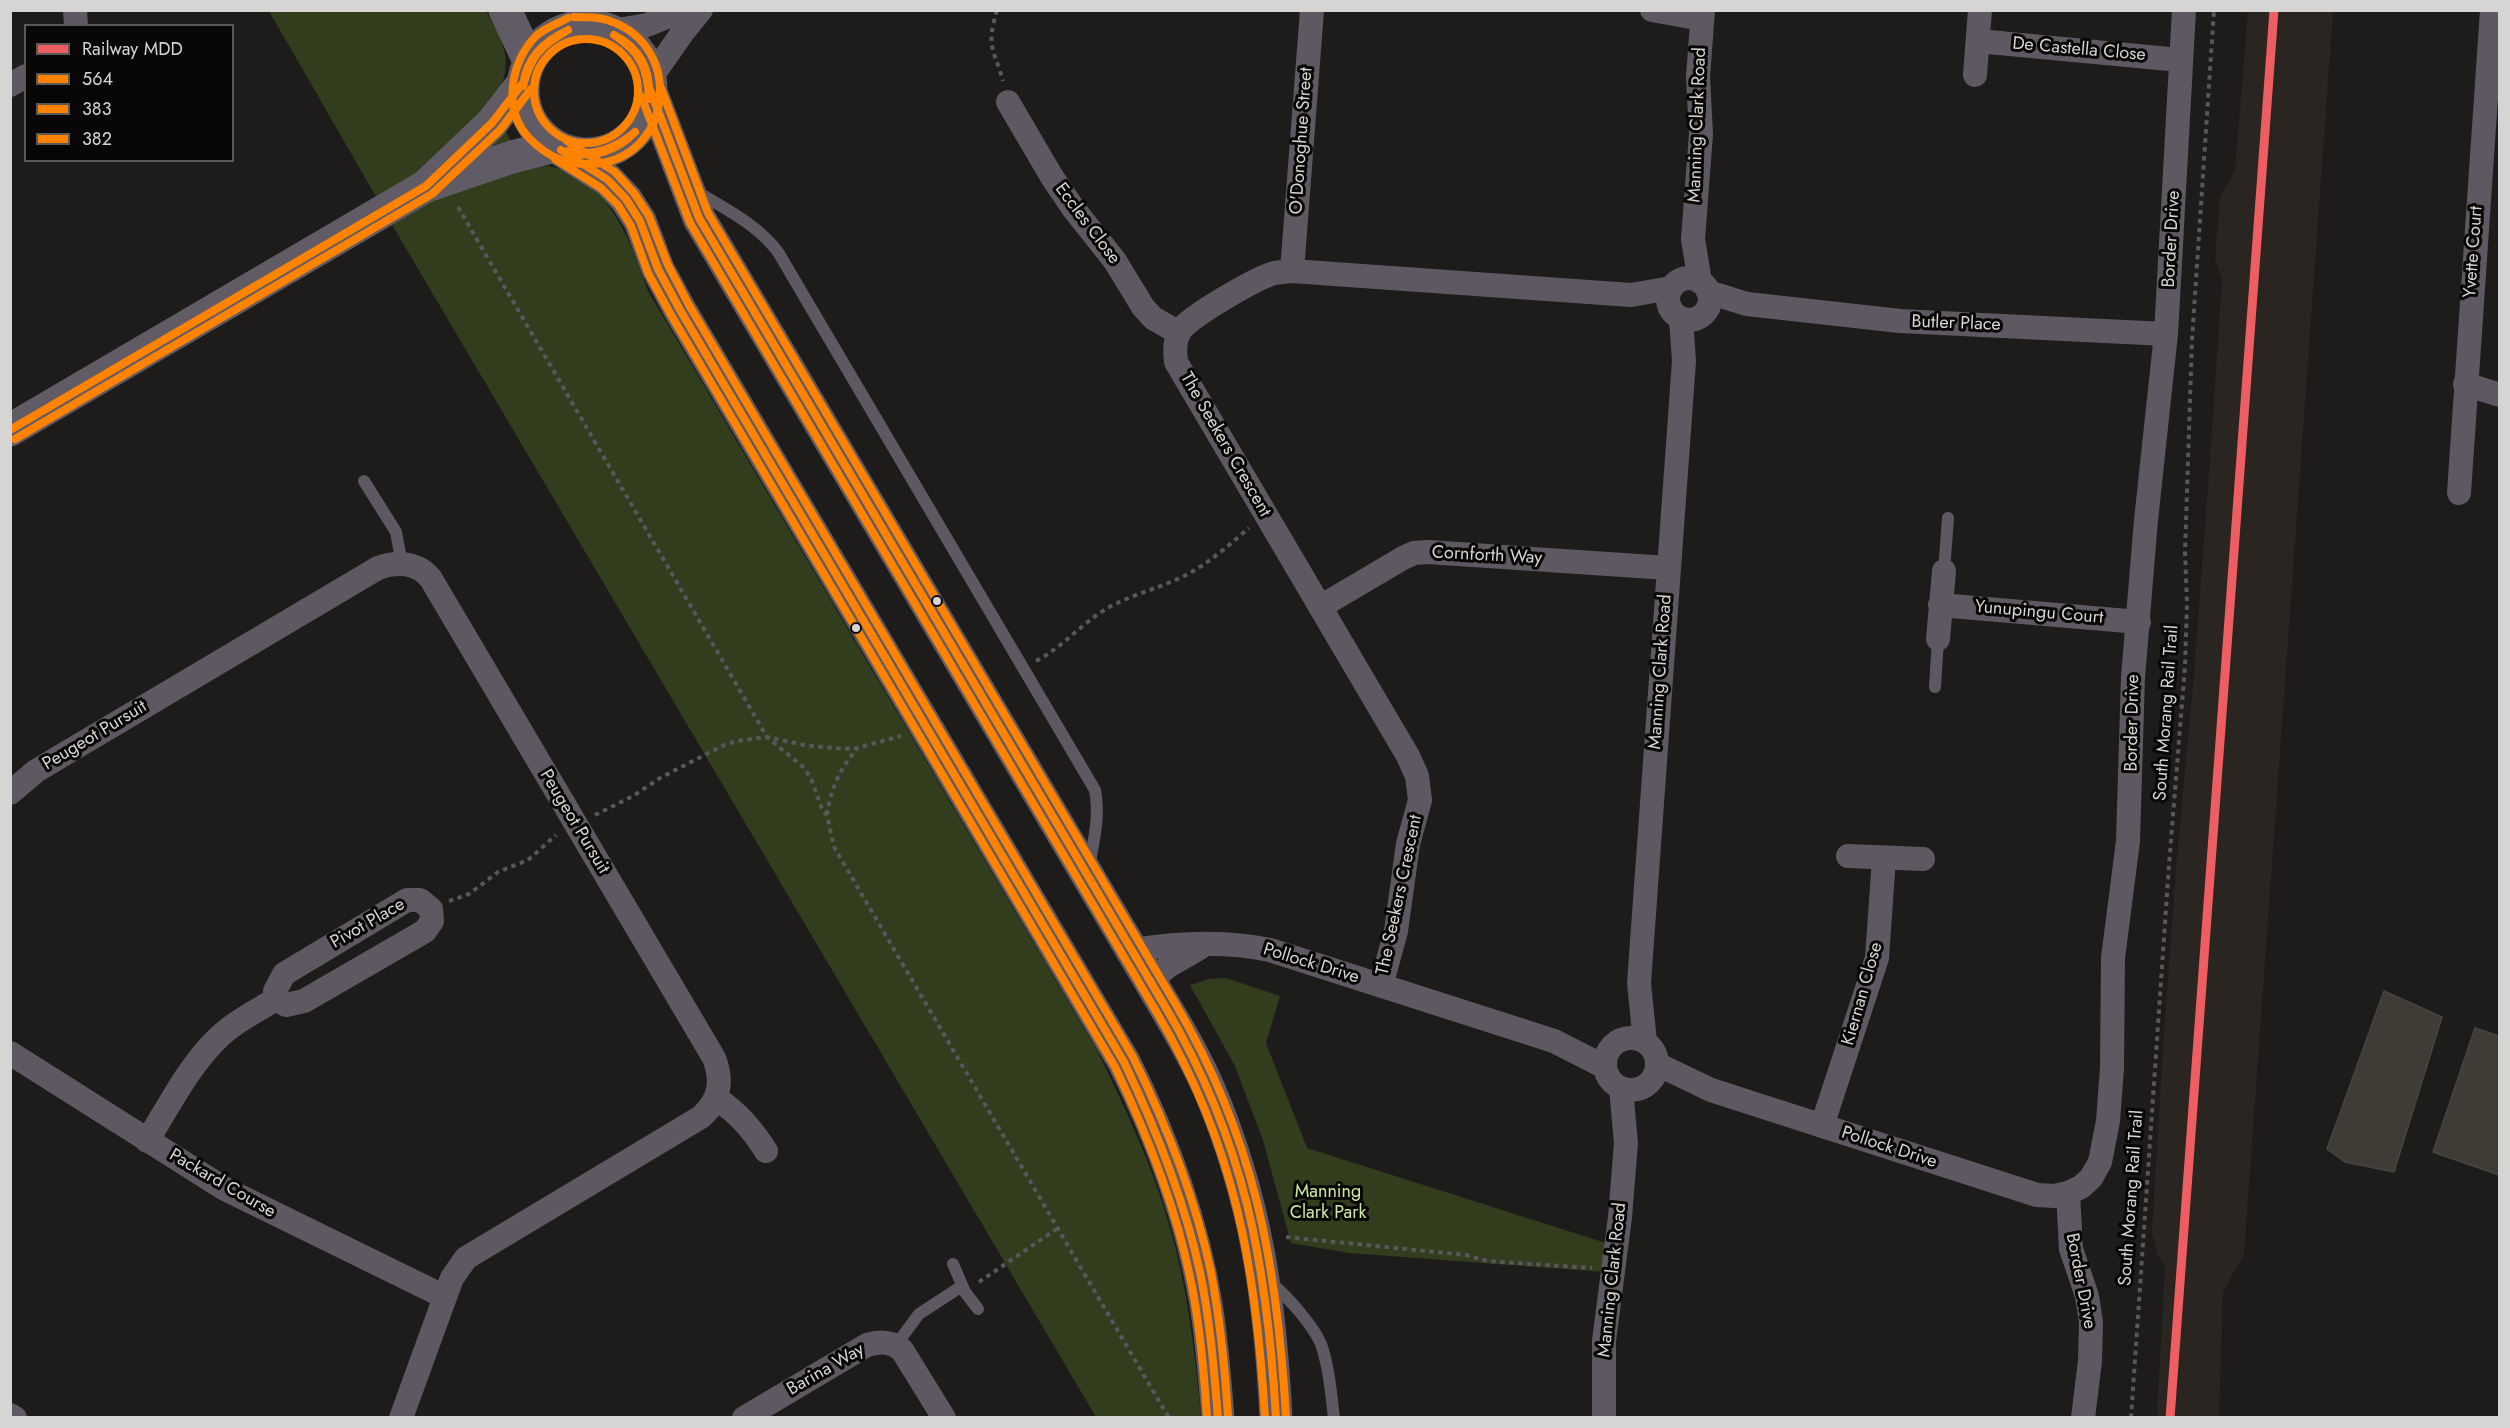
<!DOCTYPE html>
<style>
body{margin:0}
#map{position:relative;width:2510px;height:1428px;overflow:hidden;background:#1d1c1b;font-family:Jost,sans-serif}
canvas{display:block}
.frame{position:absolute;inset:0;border:12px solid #d6d5d3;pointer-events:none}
.legend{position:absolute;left:24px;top:24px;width:210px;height:138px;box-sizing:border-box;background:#080706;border:2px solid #5a5958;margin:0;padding:8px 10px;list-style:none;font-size:18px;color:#d6d5d3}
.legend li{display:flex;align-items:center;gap:12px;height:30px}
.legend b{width:30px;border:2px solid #5a5958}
</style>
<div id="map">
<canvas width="2510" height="1428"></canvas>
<div class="frame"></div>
<ul class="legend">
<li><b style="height:8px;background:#ec5e61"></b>Railway MDD</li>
<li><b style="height:8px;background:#ff8200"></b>564</li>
<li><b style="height:8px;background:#ff8200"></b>383</li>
<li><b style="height:8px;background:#ff8200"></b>382</li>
</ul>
</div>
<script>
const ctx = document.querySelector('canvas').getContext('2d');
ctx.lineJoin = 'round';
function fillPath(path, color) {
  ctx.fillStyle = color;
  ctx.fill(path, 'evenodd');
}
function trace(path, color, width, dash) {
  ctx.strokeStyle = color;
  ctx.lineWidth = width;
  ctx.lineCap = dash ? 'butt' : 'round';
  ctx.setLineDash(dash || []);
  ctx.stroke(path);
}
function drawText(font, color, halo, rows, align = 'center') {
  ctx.font = font + ' Jost,sans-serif';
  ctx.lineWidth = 6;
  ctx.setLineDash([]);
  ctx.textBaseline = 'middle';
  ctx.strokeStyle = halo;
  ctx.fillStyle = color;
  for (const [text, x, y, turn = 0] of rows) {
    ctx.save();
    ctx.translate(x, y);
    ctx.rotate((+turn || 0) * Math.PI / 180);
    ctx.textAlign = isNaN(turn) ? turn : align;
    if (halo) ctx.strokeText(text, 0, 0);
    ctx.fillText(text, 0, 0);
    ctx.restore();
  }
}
fillPath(new Path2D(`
 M2248 11H2333L2244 1254 2223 1292 2219 1417H2157L2165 1267 2158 1255 2152 1233 2164 1033 2176 868 2194 675 2212 431 2222 280 2215 259 2220 197 2235 171Z`), '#2b2521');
fillPath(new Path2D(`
 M269 11H486C508 49 514 65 492 106L525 167C533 166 541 165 548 166 608 177 631 241 648 291L1097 1050C1125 1108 1153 1166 1170 1228 1188 1289 1195 1354 1201 1417H1096L401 240Z
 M1226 978 1280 996 1266 1043 1307 1148 1609 1244 1605 1272 1349 1253 1291 1243 1263 1140 1234 1064 1190 985 1209 979Z`), '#323d1e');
const building = new Path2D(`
 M2384 991 2442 1017 2394 1172 2345 1162 2327 1149Z
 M2475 1028 2499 1036V1175L2433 1152Z`);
fillPath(building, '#3f3b35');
trace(building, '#454544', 1.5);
trace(new Path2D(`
 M997 10C986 48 993 46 1003 81
 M458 207 767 737 803 767 811 778 823 812 827 815 834 847 1169 1418
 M1036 661C1063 647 1081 624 1106 609 1130 595 1157 589 1182 577 1207 565 1228 546 1249 528
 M595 815 633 796 660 778 724 745 737 741 767 737 804 745 843 749 857 748 901 736
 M827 815C831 788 839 770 857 749
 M449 901 469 894 498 872 528 860 556 835
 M1286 1237 1466 1255 1487 1261 1592 1268
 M979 1282 1058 1228
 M2131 1418 2169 865 2185 666 2187 604 2185 552 2192 340 2214 10`), '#59565c', 4, [4.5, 4.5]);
trace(new Path2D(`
 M696 191C725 209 757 224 778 252L1095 790C1100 816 1094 840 1089 866
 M364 481 396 532 402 564
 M1944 571 1948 518
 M1935 687 1938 639
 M953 1264 965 1292 978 1309
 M1271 1283C1287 1296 1313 1325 1321 1344 1329 1367 1331 1393 1334 1418
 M896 1345 919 1314 962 1286`), '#5e5862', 12);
trace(new Path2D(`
 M75 10 76 26
 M1652 10 1702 19
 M612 31 647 25 684 10
 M1978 41 2180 60
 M1975 75 1980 10
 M650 79 683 32 701 10
 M10 85 26 76
 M1008 102 1052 177 1073 208 1115 261 1143 307 1153 318 1179 333
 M1292 271 1312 10
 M1668 299a21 21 0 1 1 42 0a21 21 0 1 1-42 0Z
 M1700 282 1693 239 1701 134 1698 77 1703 10
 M1708 292 1747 304 1900 321 2166 334
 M2465 384 2500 395
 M2459 493 2492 10
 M1940 605 2139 622
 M1320 607 1403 558 1414 553 1428 552 1668 568
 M1938 639 1944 571
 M10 793 36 771 61 756 378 568C396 561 418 562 431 579L714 1058C723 1081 720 1100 701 1117L466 1258 452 1278 445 1297 401 1418
 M1848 856 1923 859
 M1132 950C1177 943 1225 940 1270 950L1554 1041 1605 1067
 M1150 981 1170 965 1201 947
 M1381 986 1396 931 1408 844 1420 800 1417 776 1408 756 1176 362C1175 351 1174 341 1180 331 1188 317 1257 278 1274 273 1280 272 1286 272 1292 271L1631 295 1671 288
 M1605 1064a26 26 0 1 1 52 0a26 26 0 1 1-52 0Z
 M1645 1042 1639 983 1684 361 1681 319
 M10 1053 225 1189 445 1297
 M1657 1064 1711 1090 2037 1195 2054 1196 2068 1193 2081 1187 2091 1178 2100 1162 2108 1121 2112 1068 2113 958 2128 841 2133 677 2146 520 2166 334 2184 10
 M716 1098C738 1113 752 1129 766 1151
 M1822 1126 1877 958 1884 858
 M147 1141C168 1108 187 1069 215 1041 232 1023 255 1012 276 999L275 991 284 974 407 900H420L431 909 432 921 425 931 304 1001 286 1005 276 999
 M2068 1193 2071 1249 2087 1296 2091 1322 2090 1361 2083 1418
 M10 1415 15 1418
 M744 1418 867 1345C880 1341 891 1341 902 1350L944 1418
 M1604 1418V1341L1620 1217 1626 1143 1621 1088`), '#5e5862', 24);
trace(new Path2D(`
 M505 10 529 61
 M523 90a64 64 0 1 1 128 0a64 64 0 1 1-128 0Z
 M651 92 699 218 1150 981C1171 1017 1193 1052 1209 1089 1256 1199 1270 1299 1276 1418
 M561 150 608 180 626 199 640 221 658 269 680 310 1124 1062C1162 1138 1192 1220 1206 1304 1212 1341 1215 1380 1218 1418
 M433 184 512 157 555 146
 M10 430 426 186 492 123 523 83`), '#615b65', 33);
trace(new Path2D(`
 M614 35C640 48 651 70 649 99
 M614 35C640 52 648 68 649 99
 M523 86C526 58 543 42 568 30
 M523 86C531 56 540 46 568 30
 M651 92 699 218 1166 1008C1245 1142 1267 1264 1276 1418
 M561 150 608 180 626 199 640 221 658 269 680 310 1124 1062C1156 1129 1184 1199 1200 1272 1210 1320 1214 1369 1218 1418
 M568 151C593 157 616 148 635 132
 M568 151C592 160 618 150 635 132
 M10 430 426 186 492 123 523 83`), '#ff8200', 8);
trace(new Path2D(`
 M534 91a52 52 0 1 1 104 0a52 52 0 1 1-104 0Z
 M641 96 690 223 1157 1013C1235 1146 1256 1266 1265 1418
 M555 159 601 188 618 205 631 226 648 273 671 315 1115 1067C1147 1134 1175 1204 1190 1277 1200 1323 1204 1370 1207 1418
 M15 439 432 194 500 130 531 89`), '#ff8200', 8);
trace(new Path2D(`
 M568 18C557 24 545 28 536 36 510 62 502 111 530 139 548 157 566 165 591 164 672 161 686 47 610 21 598 16 586 18 574 17
 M661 88 708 213 1175 1003C1255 1139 1277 1262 1286 1417
 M567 141 615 172 634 193 649 216 668 265 689 305 1133 1057C1167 1126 1195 1197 1211 1272 1220 1320 1225 1368 1228 1417`), '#ff8200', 8);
trace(new Path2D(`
 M2170 1418 2274 10`), '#ec5e61', 9);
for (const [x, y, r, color] of [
 [937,601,5,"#d6d5d3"],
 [856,628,5,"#d6d5d3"]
]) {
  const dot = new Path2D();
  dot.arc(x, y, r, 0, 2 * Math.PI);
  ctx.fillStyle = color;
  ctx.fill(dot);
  trace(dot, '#080706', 2);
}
drawText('18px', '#d6d5d3', '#080706', [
 ["De Castella Close",2079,50,5],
 ["Manning Clark Road",1698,125,-88],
 ["O'Donoghue Street",1302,141,-86],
 ["Eccles Close",1087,224,53],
 ["Border Drive",2172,239,-87],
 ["Yvette Court",2474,252,-86],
 ["Butler Place",1956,324,2],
 ["The Seekers Crescent",1225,445,60],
 ["Cornforth Way",1487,556,3],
 ["Yunupingu Court",2039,613,5],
 ["Manning Clark Road",1661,672,-86],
 ["South Morang Rail Trail",2167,713,-86],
 ["Border Drive",2133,723,-89],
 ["Peugeot Pursuit",95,736,-31],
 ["Peugeot Pursuit",574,822,59],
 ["The Seekers Crescent",1400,895,-78],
 ["Pivot Place",368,924,-30],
 ["Pollock Drive",1311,964,17],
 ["Kiernan Close",1863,994,-74],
 ["Pollock Drive",1889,1148,18],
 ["Packard Course",222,1184,30],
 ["South Morang Rail Trail",2132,1198,-86],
 ["Manning Clark Road",1613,1280,-84],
 ["Border Drive",2080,1281,79],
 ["Barina Way",826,1370,-30]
]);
drawText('18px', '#cdeaa4', '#080706', [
 ["Manning",1328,1193],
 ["Clark Park",1328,1214]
]);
</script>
